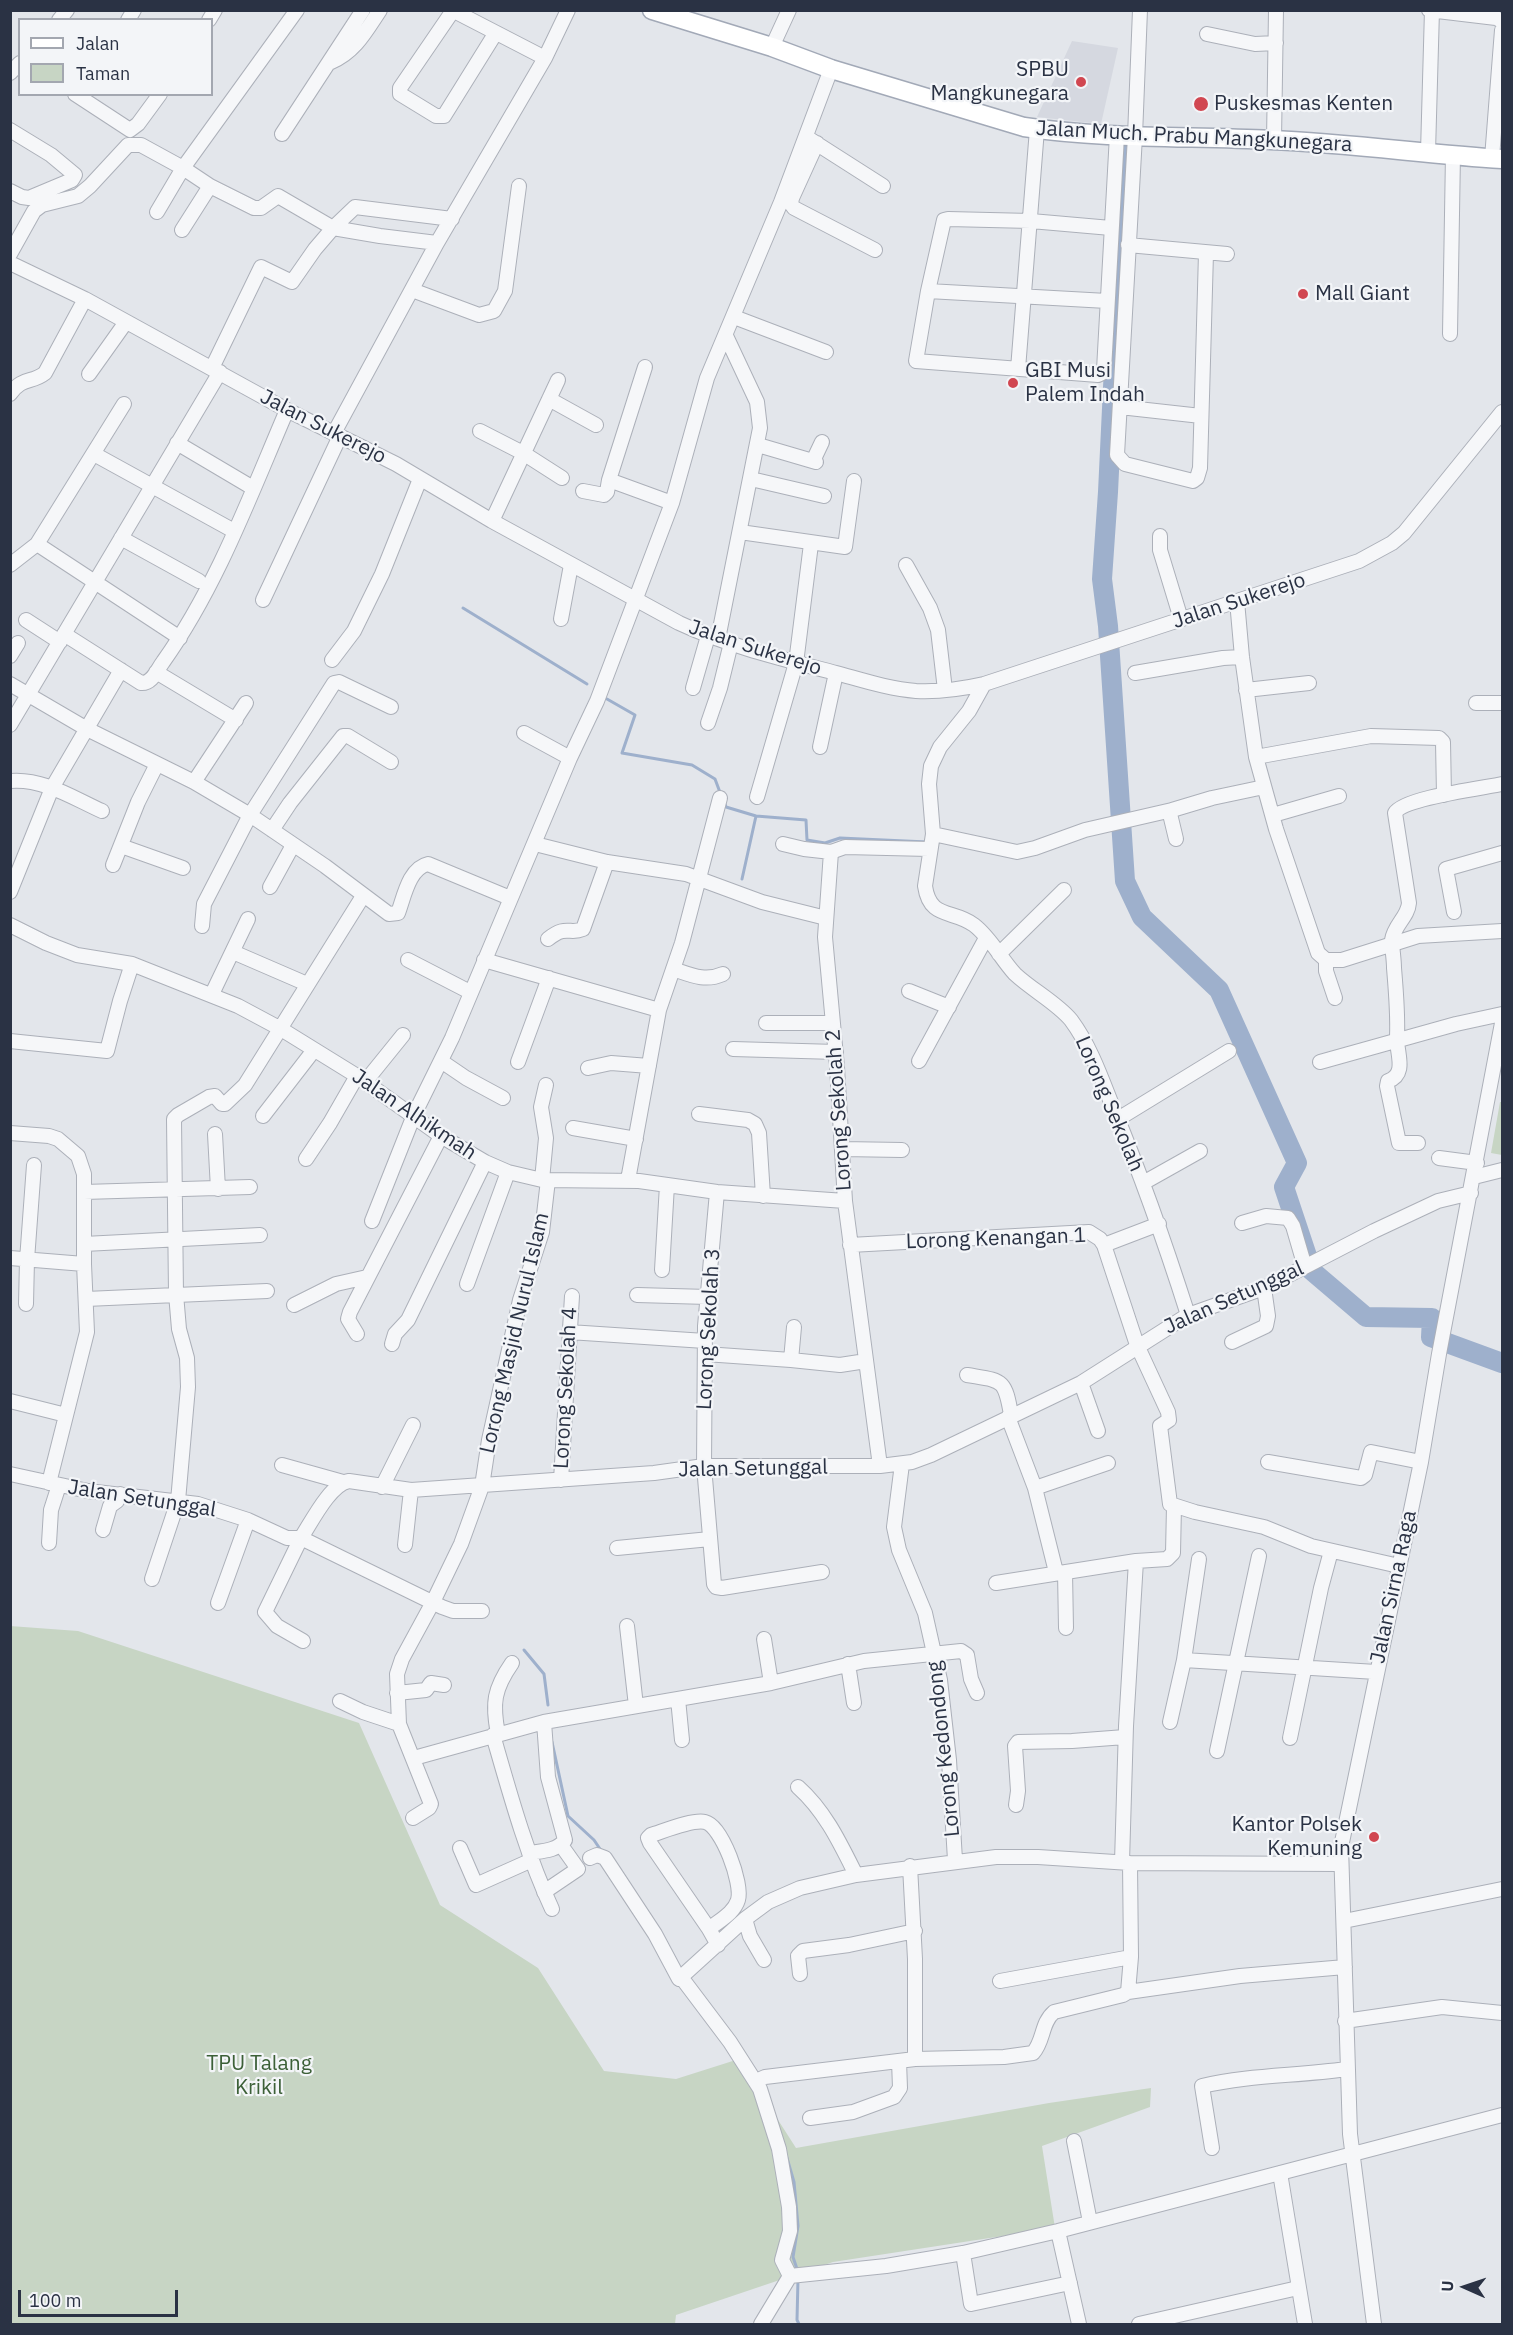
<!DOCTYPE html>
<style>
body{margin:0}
#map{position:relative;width:1513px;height:2335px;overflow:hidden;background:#e3e6eb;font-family:"IBM Plex Sans",sans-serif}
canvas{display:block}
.frame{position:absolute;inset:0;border:12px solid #2a3244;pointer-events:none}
.legend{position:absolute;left:18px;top:18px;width:195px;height:78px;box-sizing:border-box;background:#f3f5f8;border:2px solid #a3a7b0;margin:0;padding:8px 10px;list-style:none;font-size:18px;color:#2a3244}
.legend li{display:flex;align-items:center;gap:12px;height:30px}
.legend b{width:30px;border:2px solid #a3a7b0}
.north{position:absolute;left:1435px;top:2257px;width:60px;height:60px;-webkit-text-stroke:4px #f3f5f8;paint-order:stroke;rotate:273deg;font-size:16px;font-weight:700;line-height:24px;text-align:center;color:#2a3244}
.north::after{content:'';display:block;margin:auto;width:21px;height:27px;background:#2a3244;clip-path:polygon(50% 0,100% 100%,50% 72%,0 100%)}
.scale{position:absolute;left:18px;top:2290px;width:160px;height:27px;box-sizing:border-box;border:3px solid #2a3244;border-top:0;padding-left:8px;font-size:18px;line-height:21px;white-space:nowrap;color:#2a3244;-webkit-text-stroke:4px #f3f5f8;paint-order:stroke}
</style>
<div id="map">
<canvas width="1513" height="2335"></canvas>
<div class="frame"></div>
<ul class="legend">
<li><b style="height:8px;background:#fff"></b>Jalan</li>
<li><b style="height:16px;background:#c7d5c4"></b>Taman</li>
</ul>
<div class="north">U</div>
<div class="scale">100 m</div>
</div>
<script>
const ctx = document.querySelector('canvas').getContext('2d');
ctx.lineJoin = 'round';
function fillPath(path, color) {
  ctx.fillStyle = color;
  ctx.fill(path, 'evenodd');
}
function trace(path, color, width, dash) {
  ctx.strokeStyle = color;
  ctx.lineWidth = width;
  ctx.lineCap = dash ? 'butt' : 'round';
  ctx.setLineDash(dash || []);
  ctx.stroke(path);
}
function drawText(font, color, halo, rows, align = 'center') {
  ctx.font = font + ' "IBM Plex Sans",sans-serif';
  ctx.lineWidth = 4.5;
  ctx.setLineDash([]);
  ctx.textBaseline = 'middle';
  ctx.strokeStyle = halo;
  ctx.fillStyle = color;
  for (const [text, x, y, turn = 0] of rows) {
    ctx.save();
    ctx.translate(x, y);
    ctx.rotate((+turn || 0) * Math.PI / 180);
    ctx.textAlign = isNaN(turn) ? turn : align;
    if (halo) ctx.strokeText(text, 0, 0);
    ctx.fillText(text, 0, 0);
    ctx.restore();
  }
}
fillPath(new Path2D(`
 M1072 41 1118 48 1101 124 1037 117Z`), '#d5d8e0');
fillPath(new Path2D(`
 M1500 1102H1502V1155L1491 1153Z
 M10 1626 78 1631 359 1723 440 1905 538 1968 604 2071 676 2079 739 2059 796 2148 1049 2103 1151 2088 1150 2107 1042 2146 1055 2228 833 2262 676 2315 675 2324H11Z`), '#c7d5c4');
trace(new Path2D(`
 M463 608 587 684
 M607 699 635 715 622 753 692 765 715 779 721 795
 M725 804 726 807 756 816 806 820 807 840 825 843 840 838 927 842
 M742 879 756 816
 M524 1650 544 1674 548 1705
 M552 1742 568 1816 594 1840 602 1852
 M787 2158 794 2182 798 2226 793 2257 798 2272
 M798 2279 797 2320 799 2324`), '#9eb0cc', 3);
trace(new Path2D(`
 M1125 137 1108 492 1102 579 1108 626 1125 881 1142 917 1219 990 1297 1163 1284 1187 1312 1271 1366 1317 1432 1318 1431 1337 1502 1363`), '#9eb0cc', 20);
const minor = new Path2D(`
 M1140 10 1135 136 1117 455 1125 464 1193 481 1197 478 1200 468 1206 253
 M1429 10 1496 18 1502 21
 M59 20 67 10
 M128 20 134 10
 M209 20 215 10
 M495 34 444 116H436L400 94V88L452 12H456L545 58
 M1207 34 1255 44 1276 43
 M772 47 789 10
 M331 62C355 52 366 31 380 10
 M10 73 20 63
 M75 94 130 130 138 124 160 94
 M10 130 51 155 75 175 72 180 29 198 22 197 10 191
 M282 134 363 10
 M811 140 883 186
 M1274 140 1276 10
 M817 143 792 198 791 204 794 208 875 250
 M1428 152 1432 10
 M1492 158 1502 30
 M157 212 183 168 210 186 254 208H261L278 196 333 228 380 236 437 243
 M1111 228 1031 221 948 219 944 220 928 291 916 361 1098 375 1102 373 1104 370 1117 135
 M182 230 210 186
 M1128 245 1227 254
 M10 254 34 211 42 205 78 196 90 186 128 145H141L183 168 297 10
 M10 263 85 299 287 410 396 464 492 521 679 623C728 646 783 659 836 673 862 680 889 689 916 691 938 692 962 689 984 684L1359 561 1392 543 1404 533 1502 412
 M412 290 479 315 494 311 505 291 519 186
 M928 291 1107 301
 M734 317 826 352
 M1450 334 1453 154
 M212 368 261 267 292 282 315 249 333 228 355 207 452 219
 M1018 369 1037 129
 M89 374 126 322
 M10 394C23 376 31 384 45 373L85 299
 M549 399 596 425
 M1120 407 1201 416
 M480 431 523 453 562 478
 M334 433 437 243 545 58 568 10
 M177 443 253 488
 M758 445 816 462
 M94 454 234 531
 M813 461 822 442
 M751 479 824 496
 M609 480 645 367
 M583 491 604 495 607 492 609 480 672 503
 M492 521 558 380
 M740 532 845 547 854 481
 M1160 536V550L1181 619
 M121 538 199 581
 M37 544 180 638
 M10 565 37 544 124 404
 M906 565 930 608 938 630 945 690
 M263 600 340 436
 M1237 601 1242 657 1256 757 1276 829 1318 953 1326 960H1342L1418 936 1502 931
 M561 619 571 565
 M26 620 60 642
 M64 634 141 683C152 684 157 670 163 662 217 586 250 496 287 410
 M718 639 760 428 757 402 726 336
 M10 656 18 643
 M332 660 354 631 382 574 420 479
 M156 672 236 720
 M1135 673 1223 658 1242 657
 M10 684 87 729 194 782 250 815 325 866 389 914 398 913C404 897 409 868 428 864L510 898
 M984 684 969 711 940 747 931 766 929 784 933 834 925 886C930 920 953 909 974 925 991 938 1001 959 1015 974 1032 990 1057 1003 1071 1020 1091 1047 1102 1080 1114 1110 1142 1177 1166 1246 1188 1315
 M693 688 708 636
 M1246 690 1309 683
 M1476 703H1502
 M708 723 720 688 731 643
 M10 725 220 372
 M524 733 570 758
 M820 747 836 673
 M1256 757 1371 736 1439 738 1443 742 1444 795
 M10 781C43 778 73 798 102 811
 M194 782 246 703
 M757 797 796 663 811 544
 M1273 815 1339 796
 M272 830 290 803 343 736H348L391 762
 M933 834 1017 852 1035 848 1085 830 1172 810
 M1176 839 1170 814 1172 810 1212 798 1264 787
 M535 844 607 862 686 874 762 902 826 918
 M783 844 804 849 831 852
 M121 846 183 868
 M113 865 138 802 157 764
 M270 887 293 845
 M10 892 52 788 121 670
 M1454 912 1446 869 1502 853
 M10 925 46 943 77 955 132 964 238 1006 281 1029 357 1076 441 1136 485 1162 508 1172 542 1180 639 1181 717 1192 845 1201
 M202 926 204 904 250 815 334 683 339 682 391 707
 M548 939C567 924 569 935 583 929L607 862
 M233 952 307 984
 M999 954 1064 890
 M408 960 470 992
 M484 960 659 1010
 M1326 960V971L1335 998
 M673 969C691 975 705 982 723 974
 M909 991 949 1007
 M212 994 248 919
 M766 1023H833
 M10 1041 107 1051 120 1001 132 964
 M733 1049 836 1052
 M441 1061 466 1078 503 1098
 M919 1061 986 938
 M518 1062 549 978
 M1320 1062 1456 1024 1502 1014
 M588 1068 611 1063 649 1066
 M365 1082 403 1035
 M699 1114 748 1120 755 1124 759 1133 763 1196
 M263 1116 314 1050
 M1118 1119 1229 1051
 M573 1128 636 1139
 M10 1133 49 1136 58 1139 78 1156 84 1174V1264L87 1332 49 1483
 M215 1134 218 1189
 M1418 1143H1399L1387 1086 1388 1081C1408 1074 1396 1052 1397 1037 1398 1013 1396 991 1394 968 1394 959 1392 949 1392 940 1394 925 1408 917 1409 903L1395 813C1403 798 1483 788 1502 784
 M842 1149 902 1150
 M1439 1158 1477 1163
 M306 1159 330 1123 357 1076
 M1474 1177 1502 1170
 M542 1180 546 1138 541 1107 546 1085
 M628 1180 659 1010 682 943 720 798
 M1143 1183 1200 1151
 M84 1192 250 1187
 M717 1192 705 1326 704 1466 714 1584 716 1587 722 1588 822 1572
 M372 1221 414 1115 452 1038 570 758 597 701 672 503 707 378 781 202 831 69
 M1242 1223 1266 1216 1288 1218 1293 1226 1305 1267
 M84 1244 260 1235
 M850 1245 1089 1232 1100 1239 1104 1245 1137 1345 1168 1412 1169 1420 1160 1426 1170 1504 1195 1512 1264 1527 1311 1546 1399 1566
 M1104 1245 1159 1224
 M10 1258 84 1264
 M662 1270 667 1185
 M467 1284 508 1172
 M637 1295 708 1297
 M86 1299 267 1291
 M26 1304 27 1260 34 1165
 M294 1305 336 1284 367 1277
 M794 1327 791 1360 840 1365 866 1361
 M569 1332 705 1341
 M357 1334 348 1319 350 1312 441 1136
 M1232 1342 1266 1326 1268 1316 1264 1288
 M392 1344 395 1334 408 1320 485 1162
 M705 1354 791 1360
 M967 1375C1002 1381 1005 1378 1011 1415
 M1081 1383 1098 1431
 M10 1401 66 1415
 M1008 1417 1035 1488 1056 1572
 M1268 1462 1361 1478 1365 1475 1371 1452 1421 1462
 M902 1464 894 1527 899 1550 925 1613 940 1680 949 1760 955 1860
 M282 1465 343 1482
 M880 1466 845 1201 837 1067 825 937 831 852 845 847 929 849
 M10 1474 88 1491 198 1504 248 1520 287 1538H301C311 1523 330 1484 349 1481L411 1490 654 1473 704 1466H880L912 1462 931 1455 1081 1383 1188 1315 1264 1288 1374 1231 1438 1201 1471 1193
 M561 1480 572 1296
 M382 1487 413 1425
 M1035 1488 1108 1463
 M103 1530 110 1506 117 1501 120 1494
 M49 1543 51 1510 59 1485
 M405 1545 411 1490
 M617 1548 710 1539
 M1199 1559 1184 1660 1376 1672
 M1065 1572 1066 1628
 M152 1579 178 1501 188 1387 187 1358 179 1329 176 1294 174 1119 178 1115 209 1097 215 1096 222 1104H225L245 1085 363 896
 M996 1583 1136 1561 1167 1559 1173 1553 1174 1506
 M218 1603 248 1520
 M627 1626 636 1706
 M764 1639 771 1683
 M303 1641 277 1626 265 1612 301 1538 442 1607 453 1611H482
 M848 1664 854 1703
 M397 1693 426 1690 431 1683 444 1685
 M678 1699 682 1740
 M340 1701 363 1712 399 1724
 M1170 1722 1184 1660
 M498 1734C492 1703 494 1689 512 1663
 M493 1735C510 1794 526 1853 552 1909
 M1290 1738 1321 1588 1331 1551
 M1217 1751 1259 1556
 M414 1758 544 1722 771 1683 864 1661 961 1651 967 1655 971 1679 977 1693
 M798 1787C825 1811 840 1843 856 1875
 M1016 1805 1018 1791 1015 1746 1018 1742 1072 1741 1125 1737
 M413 1818 429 1808 431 1804 399 1724 397 1674 402 1659 433 1602 461 1544 482 1486 489 1440 520 1300 542 1232 548 1180
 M460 1848 476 1885 532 1860
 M529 1853C542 1851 557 1851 565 1840L548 1777 544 1722
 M590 1858 597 1855 605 1858 655 1934 679 1979 745 1919 768 1902 800 1888 856 1875 996 1857H1038L1130 1863 1340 1864
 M1122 1862 1126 1726 1136 1561
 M910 1866 915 1959V2059
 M544 1892 578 1869 561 1845
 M745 1919 750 1936 764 1960
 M1344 1921 1502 1889
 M709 1929C720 1920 734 1913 738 1900 743 1884 722 1826 705 1822 693 1819 664 1831 651 1835L648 1838 650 1843 709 1929 718 1945
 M800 1974 798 1956 803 1951 849 1945 915 1931
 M681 1977 730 2042 760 2089 779 2149 789 2207 790 2231 782 2260 790 2276
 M1000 1981 1131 1957
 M1128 1992 1240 1976 1345 1967
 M1345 2021 1442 2007 1502 2013
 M756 2081 765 2077 915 2059 1004 2057 1033 2053C1044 2041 1041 2023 1054 2012L1123 1995 1128 1992 1131 1957 1130 1863
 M810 2118 853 2112 894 2097 900 2088 899 2061
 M1074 2141 1090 2222
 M1212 2148 1202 2086C1249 2075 1298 2076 1346 2069
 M1280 2173 1305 2324
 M1058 2231 1079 2324
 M963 2253 971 2304 1070 2283
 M790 2276 886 2266 963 2253 1058 2231 1502 2115
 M761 2324 790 2276
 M1139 2324 1298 2288
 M1374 2324 1350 2134 1341 1847 1421 1462 1439 1354 1502 1023`);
const major = new Path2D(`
 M652 10 772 47 831 69 1024 127C1105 139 1188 136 1270 140 1348 143 1425 154 1502 159`);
trace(minor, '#acb0b9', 16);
trace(major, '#a2a9b7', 21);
trace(minor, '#f6f7f9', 14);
trace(major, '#fff', 18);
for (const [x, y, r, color] of [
 [1081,82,6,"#d14751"],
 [1201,104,8,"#d14751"],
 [1303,294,6,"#d14751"],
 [1013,383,6,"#d14751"],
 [1374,1837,6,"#d14751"]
]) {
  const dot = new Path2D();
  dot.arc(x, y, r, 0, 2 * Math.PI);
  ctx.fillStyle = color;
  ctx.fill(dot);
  trace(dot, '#f3f5f8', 2);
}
drawText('21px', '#2a3244', '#f3f5f8', [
 ["SPBU",1069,70,"right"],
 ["Mangkunegara",1069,94,"right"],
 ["Puskesmas Kenten",1214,104],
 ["Mall Giant",1315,294],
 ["GBI Musi",1025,371],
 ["Palem Indah",1025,395],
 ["Kantor Polsek",1362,1825,"right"],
 ["Kemuning",1362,1849,"right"]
], 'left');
drawText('21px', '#2a3244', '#f3f5f8', [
 ["Jalan Much. Prabu Mangkunegara",1194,137,3],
 ["Jalan Sukerejo",323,427,27],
 ["Jalan Sukerejo",1239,601,-18],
 ["Jalan Sukerejo",755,648,18],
 ["Lorong Sekolah",1109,1104,67],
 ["Lorong Sekolah 2",839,1110,-94],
 ["Jalan Alhikmah",414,1115,34],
 ["Lorong Kenangan 1",996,1239,-2],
 ["Jalan Setunggal",1234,1298,-24],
 ["Lorong Sekolah 3",709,1329,-87],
 ["Lorong Masjid Nurul Islam",515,1333,-77],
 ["Lorong Sekolah 4",566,1388,-87],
 ["Jalan Setunggal",753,1469,-1],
 ["Jalan Setunggal",142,1499,9],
 ["Jalan Sirna Raga",1394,1587,-78],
 ["Lorong Kedondong",944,1749,-96]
]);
drawText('21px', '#3c6037', '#f3f5f8', [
 ["TPU Talang",259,2064],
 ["Krikil",259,2088]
]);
</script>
